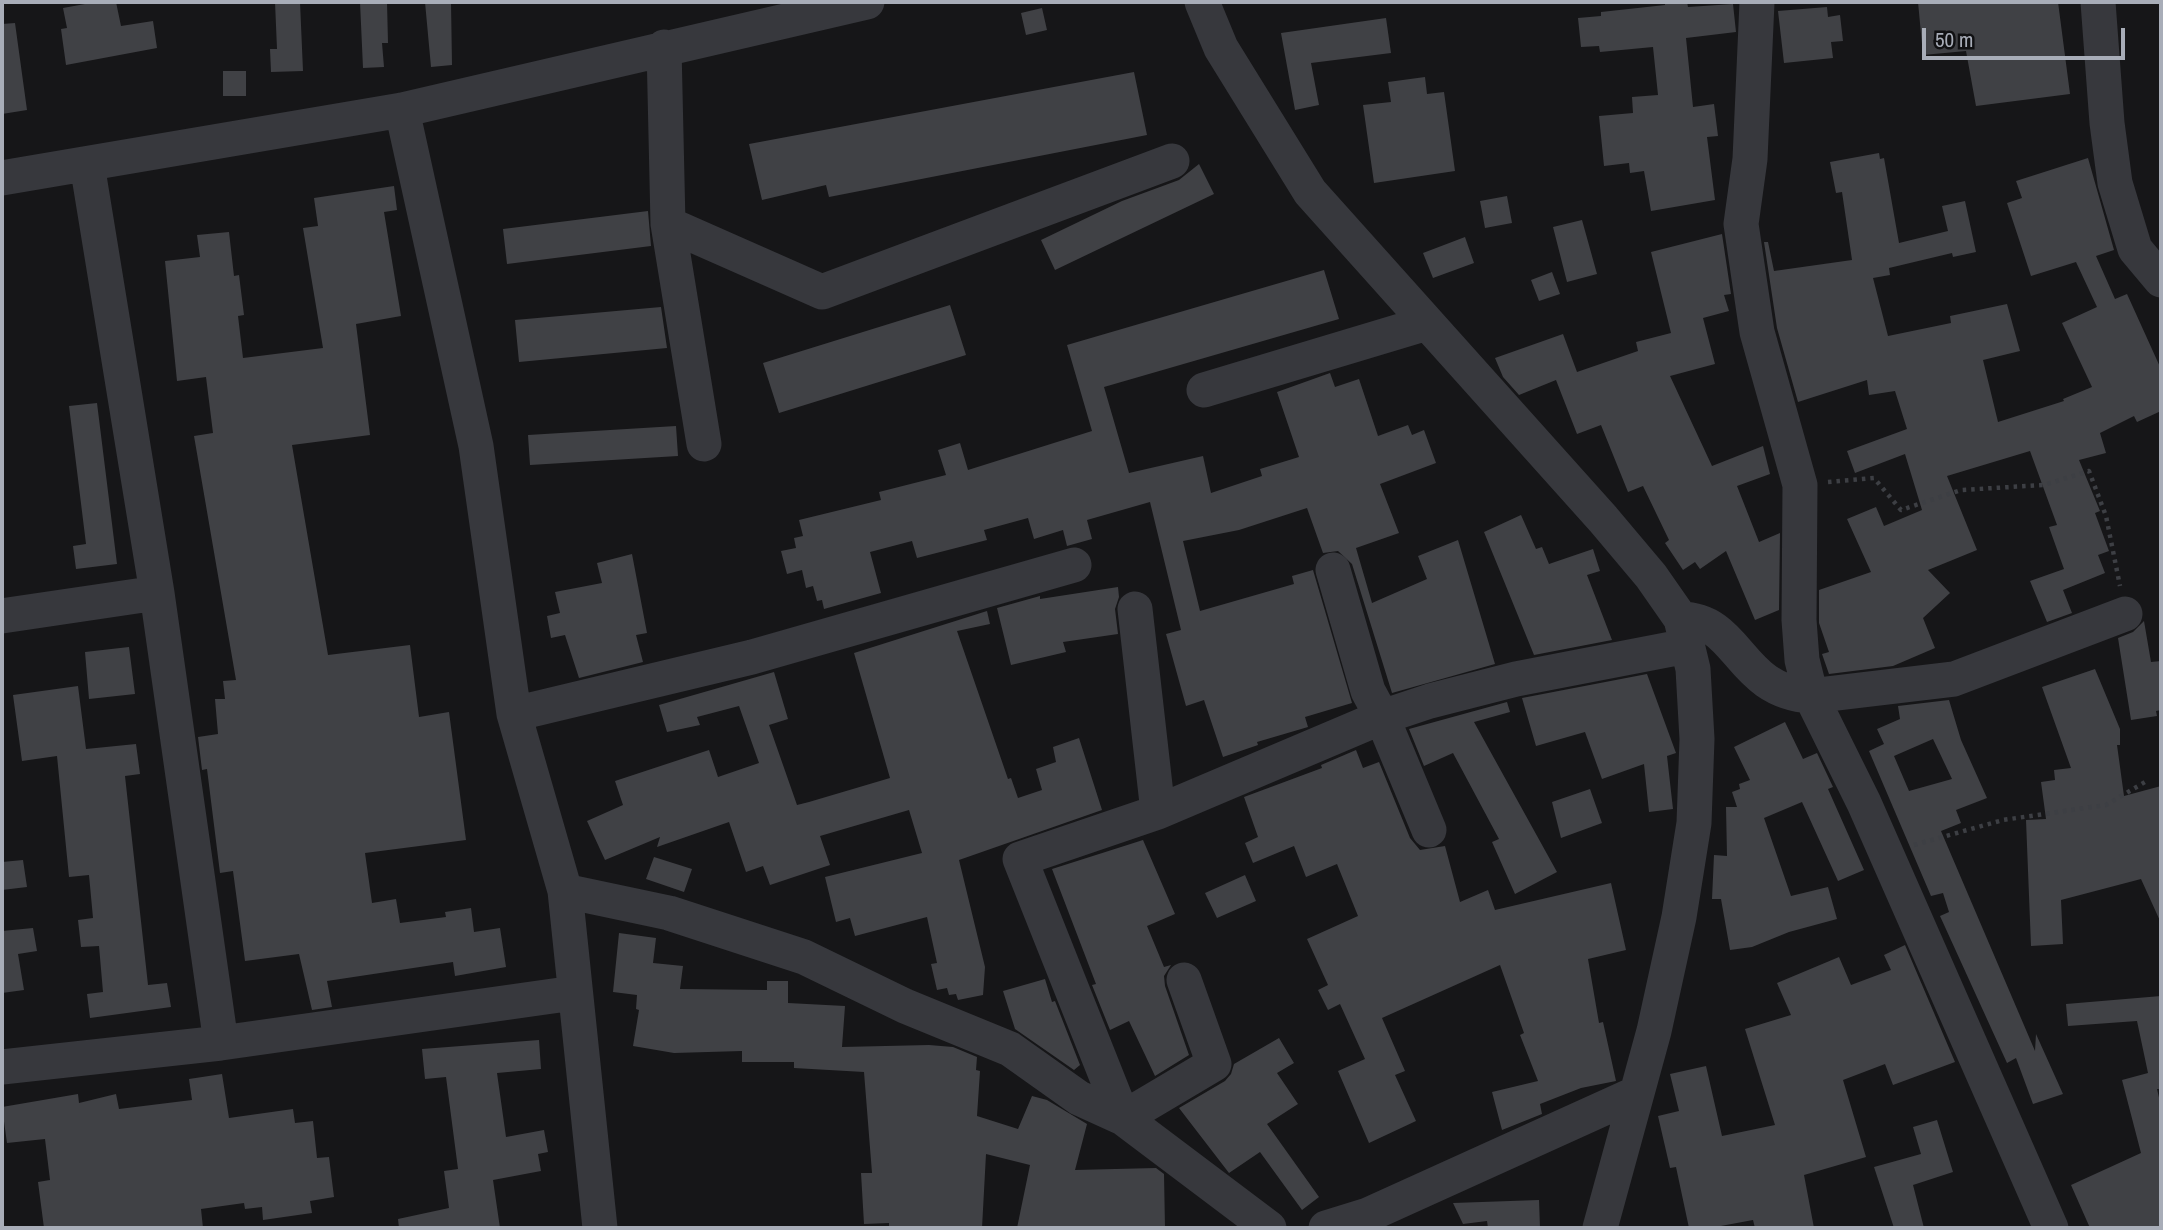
<!DOCTYPE html>
<style>
body{margin:0}
#map{position:relative;width:2163px;height:1230px;overflow:hidden;background:#161618;font-family:"Archivo Narrow",sans-serif}
canvas{display:block}
.frame{position:absolute;inset:0;border:4px solid #a8adb8;pointer-events:none}
.scale{position:absolute;left:1922px;top:28px;width:203px;height:32px;box-sizing:border-box;border:4px solid #a8adb8;border-top:0;padding-left:9px;font-size:21px;line-height:24px;white-space:nowrap;color:#a8adb8;-webkit-text-stroke:5px #111113;paint-order:stroke}
</style>
<div id="map">
<canvas width="2163" height="1230"></canvas>
<div class="frame"></div>
<div class="scale">50 m</div>
</div>
<script>
const ctx = document.querySelector('canvas').getContext('2d');
ctx.lineJoin = 'round';
function fillPath(path, color) {
  ctx.fillStyle = color;
  ctx.fill(path, 'evenodd');
}
function trace(path, color, width, dash) {
  ctx.strokeStyle = color;
  ctx.lineWidth = width;
  ctx.lineCap = dash ? 'butt' : 'round';
  ctx.setLineDash(dash || []);
  ctx.stroke(path);
}
fillPath(new Path2D(`
 M96 2H116L121 26 153 21 157 48 66 65 61 29 67 28 63 8Z
 M275 2H300L303 71 271 72 270 49H277Z
 M360 2H387L388 43H382L384 67 363 68Z
 M425 2H451L452 65 431 67Z
 M1665 2H1687L1688 7 1733 4 1736 32 1686 38 1693 107 1714 104 1718 136 1707 137 1715 200 1651 211 1644 171 1630 173 1629 163 1604 166 1599 116 1633 113 1632 97 1658 95 1653 47 1600 52 1599 46 1581 47 1578 18 1601 16V12L1665 5Z
 M1918 2H2058L2070 94 1976 106 1966 51 1923 55Z
 M1827 7 1828 17 1840 15 1843 41 1831 42 1833 58 1784 63 1778 11Z
 M1042 8 1047 30 1026 35 1021 13Z
 M1386 18 1391 53 1311 63 1319 105 1295 110 1281 33Z
 M15 23 27 110 2 114V24Z
 M223 71H246V96H223Z
 M1134 72 1147 135 829 197 826 185 762 200 749 144Z
 M1425 77 1427 94 1444 92 1455 171 1374 183 1363 105 1391 102 1388 82Z
 M1879 153 1880 159 1884 158 1899 243 1948 231 1942 206 1965 201 1976 252 1953 257 1952 253 1889 268 1890 275 1873 278 1888 336 1951 323 1950 316 2007 304 2020 351 1983 360 1998 422 2064 401 2063 399 2092 387 2062 323 2097 307 2076 262 2031 276 2007 203 2022 198 2016 181 2088 158 2114 250 2096 256 2115 299 2127 294 2161 369V411L2137 422 2134 416 2100 433 2106 453 2079 460 2100 511 2095 513 2109 551 2098 555 2105 573 2063 590 2072 613 2047 622 2030 581 2064 569 2049 527 2057 525 2030 451 1947 476 1977 550 1928 570 1950 593 1923 618 1935 648 1893 666 1829 674 1822 654 1829 652 1819 623V590L1871 572 1847 519 1876 507 1884 526 1922 510 1905 454 1855 473 1847 451 1907 429 1895 391 1869 395 1867 380 1798 402 1777 328 1764 242H1768L1774 271 1852 260 1842 192 1836 193 1830 162Z
 M1199 164 1214 194 1055 270 1041 240 1122 201 1179 180Z
 M394 186 397 210 384 212 401 316 356 324 370 435 292 445 328 655 410 645 419 717 449 712 466 840 365 853 372 903 396 899 400 923 446 917 445 912 471 908 474 932 500 928 506 967 455 976 453 962 327 981 332 1007 312 1010 299 954 245 961 233 871 220 873 207 769 202 770 198 737 218 734 215 699H225L223 681 236 680 194 436 213 433 206 377 177 381 165 261 200 257 197 235 229 232 234 276 239 275 244 315 238 316 243 358 323 348 303 228 318 226 314 198Z
 M1507 196 1512 223 1485 228 1480 201Z
 M648 211 651 246 507 264 503 229Z
 M1582 220 1597 274 1567 282 1553 227Z
 M1722 234 1731 294 1724 295 1729 311 1703 318 1715 364 1670 376 1712 466 1763 446 1770 474 1737 486 1759 542 1780 533 1779 610 1755 620 1726 551 1700 569 1695 562 1683 570 1665 543 1669 540 1643 486 1628 492 1601 425 1577 434 1556 380 1519 395 1503 377 1495 358 1563 334 1577 372 1638 351 1636 342 1671 333 1651 252Z
 M1465 237 1474 263 1433 278 1423 253Z
 M1324 270 1339 319 1104 387 1129 473 1203 456 1211 493 1262 476 1260 469 1299 457 1277 392 1330 373 1335 387 1359 379 1378 436 1408 425 1412 435 1424 430 1436 463 1380 484 1399 533 1356 548 1372 603 1427 579 1418 556 1458 540 1495 664 1392 693 1352 564 1338 551 1323 553 1307 508 1239 530 1183 541 1200 611 1294 584 1292 576 1313 570 1352 703 1305 717 1308 727 1257 742 1258 745 1223 757 1204 700 1186 706 1166 634 1181 630 1150 502 1087 520 1092 539 1067 546 1063 530 1034 539 1028 518 984 530 987 540 917 558 912 541 870 552 881 593 824 609 822 600 817 601 813 586 806 588 802 570 787 574 781 551 796 548 794 538 803 536 799 520 881 500 879 492 946 475 938 450 960 443 968 470 1092 431 1067 345Z
 M1552 272 1560 294 1539 301 1531 280Z
 M950 305 966 355 779 413 763 363Z
 M661 307 667 348 519 362 515 320Z
 M97 403 117 564 76 569 73 546 86 544 69 406Z
 M676 426 678 456 530 465 528 435Z
 M1521 515 1536 549 1542 547 1549 564 1593 549 1600 571 1587 575 1612 640 1534 655 1484 532Z
 M632 554 647 633 636 635 643 662 579 678 565 635 551 638 547 616 560 613 555 592 602 583 597 563Z
 M1118 587 1119 597 1115 609 1118 634 1063 642 1066 652 1011 665 997 608 1040 596V599Z
 M987 611 990 624 957 631 1008 779 1011 778 1018 798 1042 790 1036 769 1056 762 1053 747 1079 738 1102 810 959 860 985 967 983 995 958 1000 956 994 949 995 947 988 937 990 931 964 937 963 927 917 855 936 850 918 836 922 825 877 922 853 909 810 820 836 830 865 770 885 763 866 746 872 729 822 657 847 660 837 605 860 587 821 623 805 615 781 709 750 718 777 759 763 739 706 697 717 700 725 667 732 659 705 774 672 788 719 769 725 797 805 809 802 890 778 854 653Z
 M2144 621 2151 662 2161 661V710L2156 711 2157 716 2131 720 2118 638 2133 632Z
 M129 647 135 694 89 699 85 652Z
 M2095 669 2120 729V745H2117L2124 796 2161 786V923L2141 879 2061 900 2063 944 2031 946 2026 820 2046 819 2041 782 2055 780 2054 770 2071 768 2042 687Z
 M1647 674 1676 753 1667 756 1673 809 1649 812 1644 764 1602 779 1585 732 1536 746 1522 698Z
 M78 686 86 749 136 744 140 774 125 776 148 985 167 983 171 1007 90 1018 87 994 103 992 99 946 81 947 78 920 93 918 89 875 69 877 57 756 22 761 13 695Z
 M1949 700 1961 740 1987 798 1956 810 1961 823 1941 831 2035 1051 2036 1034 2063 1094 2033 1104 2016 1058 2007 1063 1940 916 1949 912 1943 893 1931 896 1869 751 1884 744 1877 729 1900 719 1898 706ZM1933 739 1952 779 1909 791 1894 756Z
 M1507 702 1510 712 1474 722 1557 872 1515 894 1492 842 1499 839 1453 753 1424 766 1409 729Z
 M1785 722 1803 759 1817 753 1833 787 1828 789 1864 870 1838 881 1802 802 1764 818 1791 896 1828 887 1837 919 1789 932 1752 947 1730 950 1721 899H1712L1714 855 1727 856 1726 807H1737L1732 792 1740 789 1739 784 1750 780 1734 747Z
 M1356 750 1363 768 1379 762 1410 838 1420 850 1445 846 1460 902 1488 890 1495 910 1611 883 1626 950 1588 959 1599 1023 1603 1022 1616 1081 1581 1088 1540 1104 1542 1114 1502 1130 1492 1092 1538 1081 1520 1035 1524 1033 1500 965 1382 1018 1405 1071 1395 1075 1416 1121 1369 1143 1338 1071 1365 1059 1340 1004 1328 1010 1318 990 1328 985 1307 939 1358 916 1337 864 1306 877 1294 846 1253 863 1245 843 1258 837 1244 797 1322 768 1321 765Z
 M1590 789 1602 823 1561 838 1552 802Z
 M1143 840 1175 914 1147 926 1164 967 1171 965 1164 976 1165 986 1189 1055 1155 1076 1129 1021 1110 1030 1092 985 1096 984 1052 869Z
 M654 857 692 869 684 892 646 879Z
 M23 860 27 887 2 890V862Z
 M1245 875 1256 901 1217 918 1205 893Z
 M33 928 37 951 18 954 24 990 2 993V931Z
 M619 933 656 938 653 963 683 966 680 989 767 990V981H788V1003L845 1006 842 1047 929 1045 953 1047 977 1057 976 1070 980 1071 977 1116 1018 1129 1032 1096 1047 1100 1087 1124 1075 1170 1156 1168 1164 1174 1165 1228H1017L1030 1165 986 1154 982 1228H889V1223L864 1224 861 1173H872L864 1072 794 1068V1062H742V1051L674 1053 633 1046 639 1010 636 1009 637 995 613 992Z
 M1905 945 1955 1062 1893 1085 1885 1064 1843 1080 1866 1157 1804 1175 1814 1228H1755L1753 1220 1710 1228H1689L1676 1167 1670 1168 1658 1116 1679 1111 1670 1074 1706 1066 1722 1136 1775 1125 1745 1029 1791 1015 1777 983 1839 957 1851 985 1891 970 1884 955Z
 M1045 979 1052 1002 1055 1001 1080 1065 1074 1070 1015 1029 1003 991Z
 M2161 996V1089H2157L2161 1106V1228H2090L2071 1185 2141 1153 2122 1080 2148 1073 2137 1021 2068 1026 2066 1004Z
 M1279 1038 1294 1063 1277 1073 1298 1104 1267 1124 1319 1197 1302 1210 1260 1152 1229 1173 1179 1108 1225 1081 1231 1074 1234 1064Z
 M539 1040 541 1069 497 1073 506 1137 544 1130 548 1152 538 1154 541 1171 493 1180 500 1228H399L398 1219 449 1208 444 1171 458 1169 446 1077 425 1079 422 1049Z
 M222 1074 229 1118 293 1109 295 1123 313 1121 317 1158 329 1157 334 1197 310 1201 312 1213 263 1220 262 1207 245 1209 244 1203 201 1209 203 1228H44L38 1182 50 1180 45 1139 7 1143 2 1107 78 1094 79 1103 116 1094 119 1109 192 1100 189 1079Z
 M1937 1120 1953 1172 1913 1185 1924 1228H1894L1874 1167 1921 1154 1913 1127Z
 M1539 1200 1540 1228H1488L1487 1221 1463 1224 1453 1203Z`), '#404145');
trace(new Path2D(`
 M1828 482 1874 478 1901 510 1961 490 2044 485 2089 471 2106 516 2120 586
 M1914 845 2003 820 2106 805 2145 782`), '#3d3f44', 4.5, [3.5, 5]);
trace(new Path2D(`
 M1202 2 1221 48 1310 192 1603 519 1651 576 1681 619 1693 669 1697 739 1694 823 1679 917 1654 1031 1600 1228
 M1757 2 1750 159 1741 224 1757 332 1800 485 1799 620 1802 660 1811 696 1864 803 2051 1228
 M2098 2 2107 123 2115 183 2135 249 2161 280
 M664 47 668 224 822 292 1172 161
 M402 110 476 446 514 714 565 891 600 1228
 M87 164 157 593 221 1043
 M2 178 402 110 867 2
 M668 224 704 444
 M1204 390 1427 323
 M1333 570 1368 691 1382 717 1429 830
 M1135 609 1158 812
 M2 616 157 593
 M1681 619C1741 620 1737 691 1811 696L1954 679 2125 614
 M514 714 752 657 1074 565
 M565 891 669 913 804 957 905 1006 1010 1049 1079 1098 1123 1118 1269 1228
 M1184 980 1214 1064 1123 1118 1020 859 1158 812 1382 717 1430 701 1516 679 1687 646
 M2 1067 221 1043 574 993
 M1326 1228 1368 1215 1635 1094`), '#37383d', 35);
</script>
